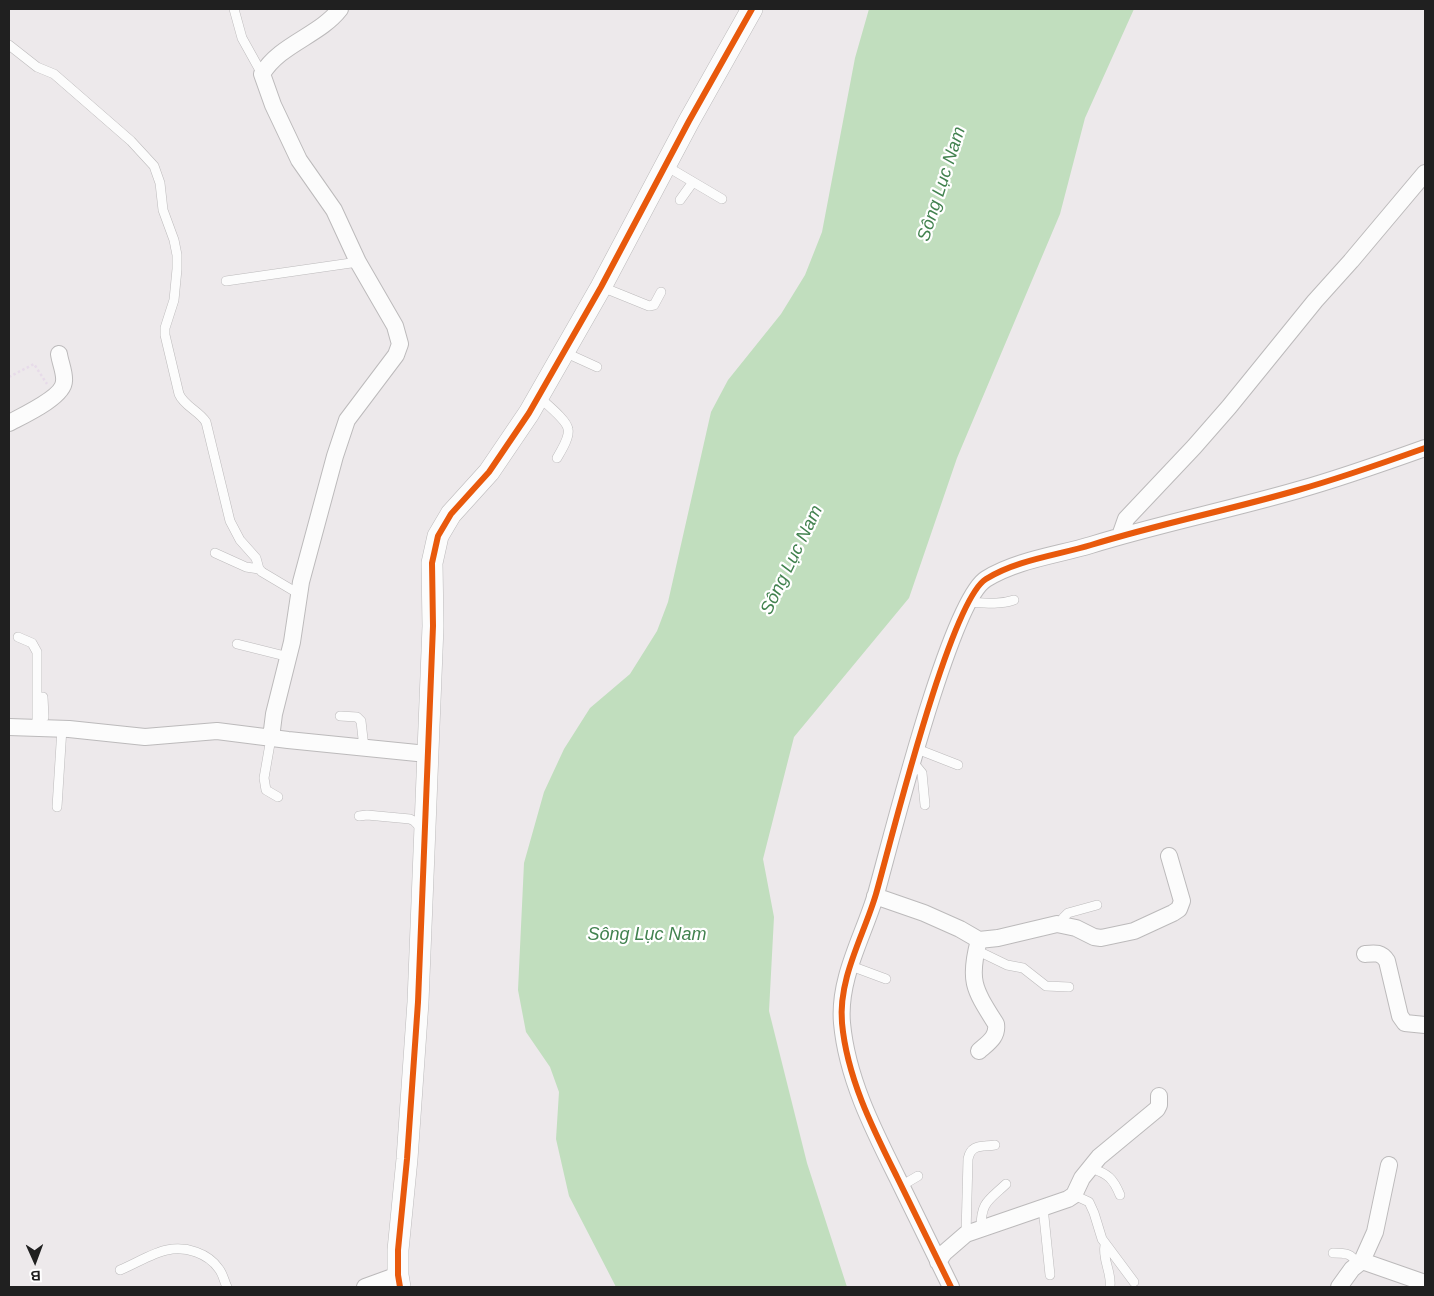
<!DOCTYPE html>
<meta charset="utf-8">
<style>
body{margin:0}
#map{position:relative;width:1434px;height:1296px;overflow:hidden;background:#ede9eb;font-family:Helvetica,sans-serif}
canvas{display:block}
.frame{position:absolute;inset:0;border:10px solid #202020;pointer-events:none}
.north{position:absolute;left:10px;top:1236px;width:50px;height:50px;-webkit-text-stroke:4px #fff;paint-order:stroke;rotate:178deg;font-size:14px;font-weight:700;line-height:20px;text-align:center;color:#202020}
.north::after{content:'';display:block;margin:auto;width:18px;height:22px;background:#202020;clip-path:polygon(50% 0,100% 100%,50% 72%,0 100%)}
</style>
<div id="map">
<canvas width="1434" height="1296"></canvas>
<div class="frame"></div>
<div class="north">B</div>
</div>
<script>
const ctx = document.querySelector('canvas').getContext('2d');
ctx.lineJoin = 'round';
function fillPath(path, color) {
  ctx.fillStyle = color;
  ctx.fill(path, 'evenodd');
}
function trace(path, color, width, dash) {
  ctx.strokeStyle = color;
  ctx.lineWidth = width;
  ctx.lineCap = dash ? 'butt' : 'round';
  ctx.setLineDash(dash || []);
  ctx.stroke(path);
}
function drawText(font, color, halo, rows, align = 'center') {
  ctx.font = font + ' Helvetica,sans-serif';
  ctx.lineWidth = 4.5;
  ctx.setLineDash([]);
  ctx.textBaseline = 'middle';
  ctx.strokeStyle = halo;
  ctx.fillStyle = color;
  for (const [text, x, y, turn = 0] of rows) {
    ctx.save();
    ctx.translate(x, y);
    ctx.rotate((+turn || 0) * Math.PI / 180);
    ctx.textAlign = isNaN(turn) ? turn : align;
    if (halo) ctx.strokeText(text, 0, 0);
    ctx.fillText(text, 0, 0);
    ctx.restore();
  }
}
fillPath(new Path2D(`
 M869 9H1134L1085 118 1060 214 957 458 909 598 794 737 763 859 774 917 769 1011 807 1163 847 1287H616L569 1196 556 1139 559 1092 550 1067 526 1032 518 990 524 863 544 792 564 749 590 708 630 674 657 631 668 602 711 412 728 380 781 314 805 275 822 232 855 58Z`), '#c1debe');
const service = new Path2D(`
 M234 9 242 38 262 74
 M9 45 37 67 54 74 131 141 154 166 160 183 163 210 174 240 177 255V269L174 300 165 328V335L179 394C184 406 199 411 206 422L230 521 240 540 256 558 259 569 262 572 299 594
 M666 166 722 199
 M680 200 693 182
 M226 281 358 262
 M602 287 649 306 654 305 661 292
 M564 352 597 367
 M539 397C545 403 567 420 568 429 570 437 561 451 557 458
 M215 553 246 567 259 569
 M968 602C984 603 999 605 1014 600
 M18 637 32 643 37 652V728
 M237 644 289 657
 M340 716 357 717 361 721 364 748
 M37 719 44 717 43 697
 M271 738 264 778 266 790 278 797
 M917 749 958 765
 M913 762 922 773 925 805
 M57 807 62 728
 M359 816 367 815 410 819 414 821 423 830
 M1064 924 1063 918 1068 913 1097 905
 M976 950 1007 965 1023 968 1046 986 1069 987
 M851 966 886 979
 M1091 1168C1108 1174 1113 1178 1120 1195
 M901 1186 918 1176
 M1074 1195 1089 1202 1094 1213 1102 1239 1134 1282
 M1043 1207 1050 1275
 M981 1228C981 1202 988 1201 1006 1184
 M966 1234 968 1159C971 1144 981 1147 995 1145
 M1105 1245C1102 1260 1112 1272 1110 1287
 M1333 1253C1345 1253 1352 1253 1357 1264
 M120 1270C133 1265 154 1252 167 1250 186 1246 208 1253 219 1269 223 1274 224 1281 227 1287`);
const minor = new Path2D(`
 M9 423C22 416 64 397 64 381 65 373 60 362 59 354
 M1120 536 1126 519 1194 447 1229 407 1315 301 1351 261 1425 173
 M9 727 69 729 145 737 217 731 288 740 427 754
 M271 738 274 714 292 642 301 582 335 456 347 420 396 355 400 344 395 326 358 262 334 210 299 160 273 105 262 74C280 44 319 36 340 9
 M875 896 924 913 960 929 979 940C968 981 974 989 996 1024 998 1037 988 1043 979 1051
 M979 940 998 938 1057 924 1076 928 1094 937 1101 938 1134 931 1173 913 1179 909 1182 901 1169 856
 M1365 954C1375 953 1381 952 1387 961L1400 1016 1405 1023 1425 1025
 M1362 1261 1375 1232 1389 1165
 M938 1262 944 1253 966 1234 1068 1199 1074 1195 1082 1178 1099 1157 1157 1109 1159 1105V1096
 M365 1287 398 1275
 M951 1287C933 1251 915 1214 897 1177 873 1129 847 1078 842 1023 838 978 864 935 876 894 891 841 950 601 986 579 1016 560 1058 555 1091 545 1159 524 1229 510 1298 490 1341 478 1383 463 1425 448
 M1339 1287 1352 1269 1362 1261 1425 1283`);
const tertiary = new Path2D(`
 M400 1287 398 1275V1250L407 1159 418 1002 433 626 432 563 438 536 451 514 489 472 529 413 601 287 689 121 752 9`);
trace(service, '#bcbabb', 10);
trace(minor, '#bcbabb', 18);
trace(tertiary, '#bcbabb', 22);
trace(new Path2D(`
 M9 377 34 364 47 384`), '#e7dbe9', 2.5, [2.5, 2.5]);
trace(service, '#fcfcfc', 9);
trace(minor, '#fcfcfc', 16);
trace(tertiary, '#fcfcfc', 21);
trace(new Path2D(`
 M400 1287 398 1275V1250L407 1159 418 1002 433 626 432 563 438 536 451 514 489 472 529 413 601 287 689 121 752 9
 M951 1287C933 1251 915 1214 897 1177 873 1129 847 1078 842 1023 838 978 864 935 876 894 891 841 950 601 986 579 1016 560 1058 555 1091 545 1159 524 1229 510 1298 490 1341 478 1383 463 1425 448`), '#e8590c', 6);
drawText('italic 18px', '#42824f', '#fff', [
 ["Sông Lục Nam",942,184,-72],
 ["Sông Lục Nam",792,560,-64],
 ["Sông Lục Nam",647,935]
]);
</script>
